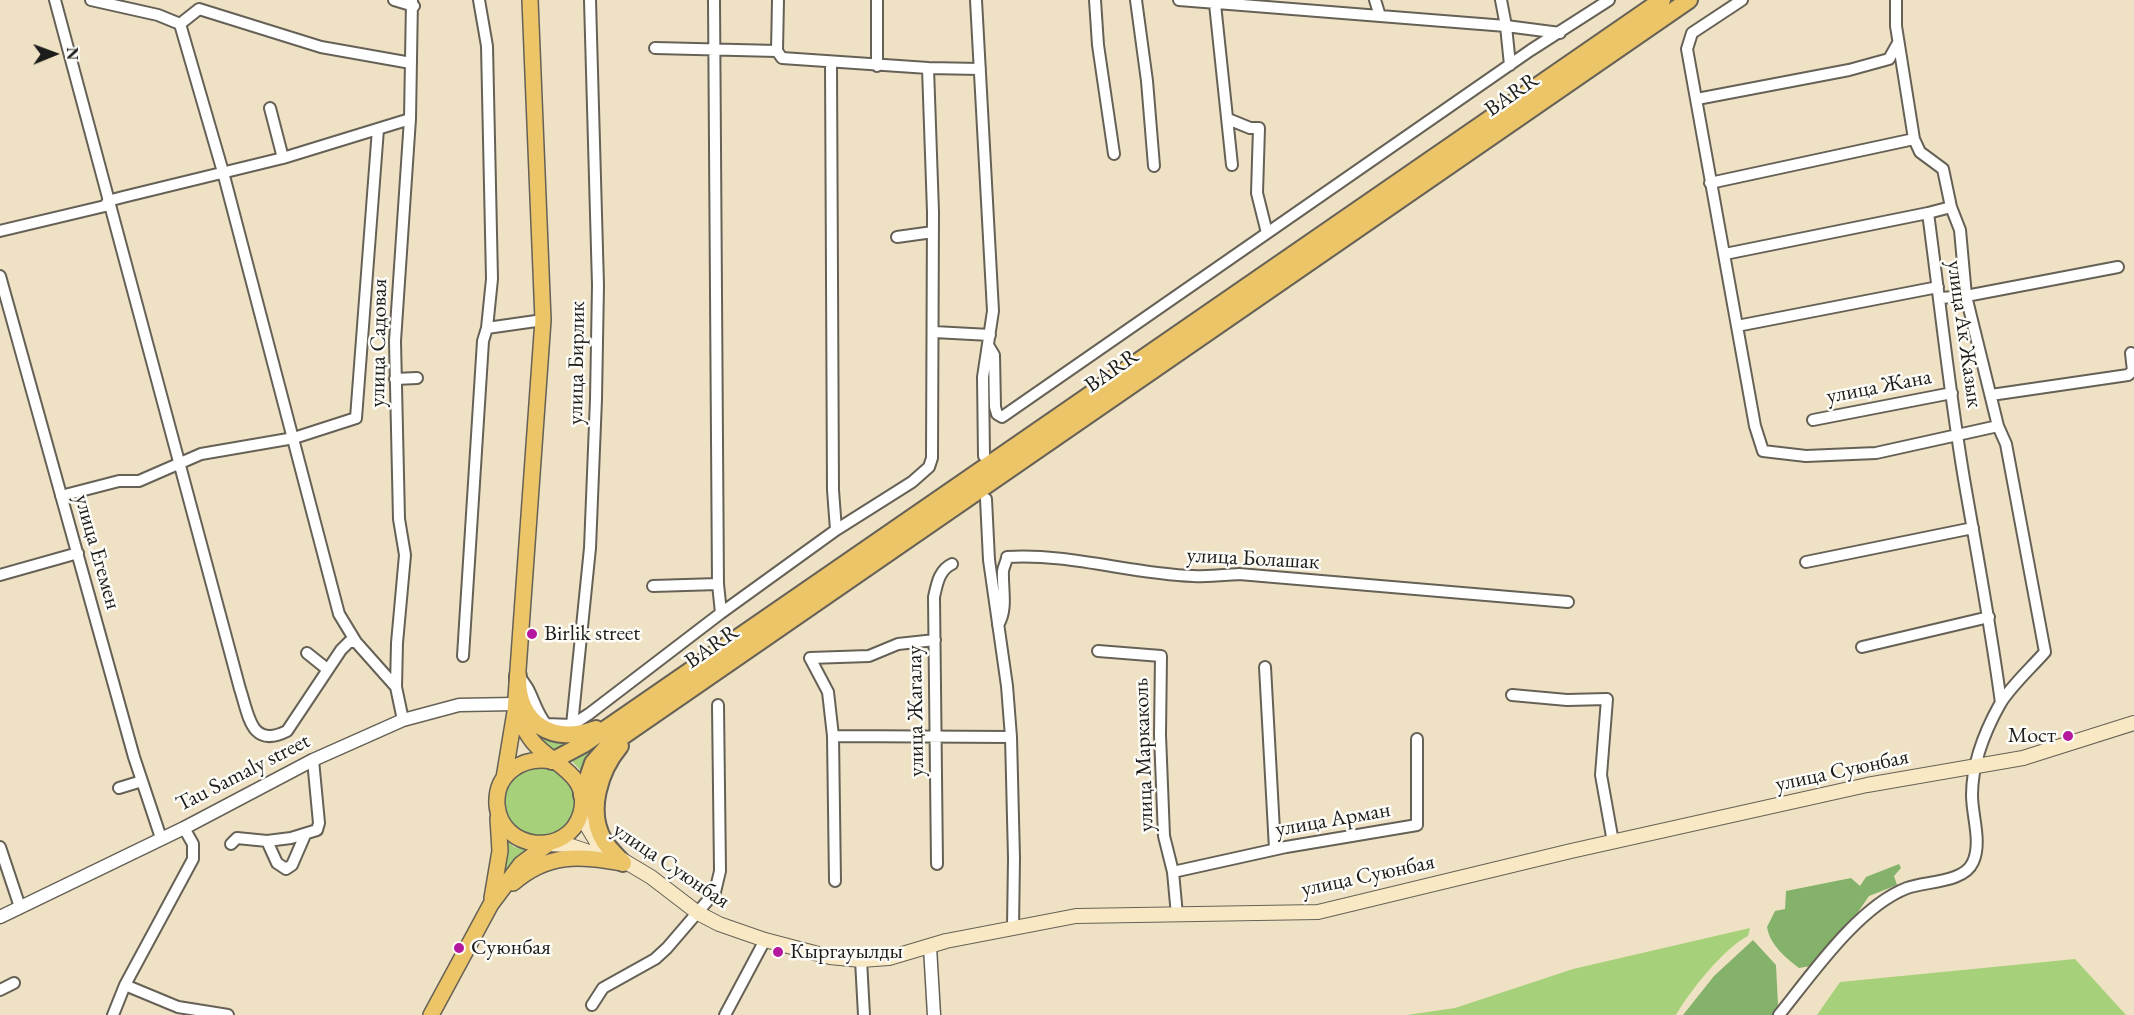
<!DOCTYPE html>
<meta charset="utf-8">
<style>
body{margin:0}
#map{position:relative;width:2134px;height:1015px;overflow:hidden;background:#efe2c4;font-family:"EB Garamond",serif}
canvas{display:block}
.north{position:absolute;left:24px;top:24px;width:60px;height:60px;-webkit-text-stroke:4px #fdfcf7;paint-order:stroke;rotate:89deg;font-size:16px;font-weight:700;line-height:24px;text-align:center;color:#1c1c1c}
.north::after{content:'';display:block;margin:auto;width:21px;height:27px;background:#1c1c1c;clip-path:polygon(50% 0,100% 100%,50% 72%,0 100%)}
</style>
<div id="map">
<canvas width="2134" height="1015"></canvas>
<div class="north">N</div>
</div>
<script>
const ctx = document.querySelector('canvas').getContext('2d');
ctx.lineJoin = 'round';
function fillPath(path, color) {
  ctx.fillStyle = color;
  ctx.fill(path, 'evenodd');
}
function trace(path, color, width, dash) {
  ctx.strokeStyle = color;
  ctx.lineWidth = width;
  ctx.lineCap = dash ? 'butt' : 'round';
  ctx.setLineDash(dash || []);
  ctx.stroke(path);
}
function drawText(font, color, halo, rows, align = 'center') {
  ctx.font = font + ' "EB Garamond",serif';
  ctx.lineWidth = 5;
  ctx.setLineDash([]);
  ctx.textBaseline = 'middle';
  ctx.strokeStyle = halo;
  ctx.fillStyle = color;
  for (const [text, x, y, turn = 0] of rows) {
    ctx.save();
    ctx.translate(x, y);
    ctx.rotate((+turn || 0) * Math.PI / 180);
    ctx.textAlign = isNaN(turn) ? turn : align;
    if (halo) ctx.strokeText(text, 0, 0);
    ctx.fillText(text, 0, 0);
    ctx.restore();
  }
}
fillPath(new Path2D(`
 M537 731 579 739 558 751C546 748 540 741 532 733Z
 M610 734 582 772 569 758Z
 M505 802a35 35 0 1 1 70 0a35 35 0 1 1-70 0Z
 M507 841 514 847 527 850 514 861 503 877Z
 M1750 928 1748 936C1724 948 1690 991 1676 1015H1407L1455 1008 1573 969Z
 M2075 959 2126 1015H1817L1840 982Z`), '#a7d07b');
fillPath(new Path2D(`
 M1899 864 1901 868 1894 876 1897 885 1869 896 1827 957 1811 966 1799 968C1785 957 1770 945 1767 927L1775 911 1785 909 1786 891 1851 878 1860 886 1866 877Z
 M1753 940 1776 965 1778 1005 1773 1015H1683L1714 976Z`), '#85b26b');
const minor = new Path2D(`
 M55 0 240 689C249 716 251 749 287 731L341 650 349 642H356
 M91 0 158 15 180 24
 M394 0 414 6
 M479 0 487 46 492 279 487 328 543 320
 M714 0 718 584 721 613
 M778 0 777 51 782 58 928 68
 M877 0V66
 M976 0 993 311 983 377 984 456
 M1095 0 1098 45 1114 154
 M1136 0 1147 81 1154 166
 M1179 0 1506 26 1501 0
 M1375 0 1380 16
 M1742 0 1692 33 1687 49 1755 426 1763 451 1806 456 1876 453 1998 426
 M1896 0V26L1914 139 1920 152 1943 169 1951 207 1928 213C1940 302 1949 390 1964 479 1977 554 1991 628 2001 703
 M1215 4 1232 165
 M180 24 223 172 339 614 356 642 396 687 403 720
 M180 24 199 9 321 47 411 63
 M655 48 777 51
 M831 63 833 490 836 530
 M1510 65 1506 26 1560 33
 M1697 99 1849 70 1889 59 1898 43
 M270 108 283 158
 M1228 119 1250 128H1259L1257 193 1267 233
 M1710 183 1914 139
 M0 231 105 206 108 201 123 197 283 158 410 119
 M897 237 933 232
 M1725 254 1928 213
 M0 276 134 757 161 838
 M1941 298 1966 296 2118 267
 M1737 326 1938 287
 M934 332 990 335
 M988 345 994 355 995 407 997 414 1002 417 1531 50 1609 0
 M395 379 417 378
 M1991 395 2128 375 2133 371 2131 353
 M1813 420 1952 393
 M61 496 119 481H139L201 454 294 438 356 418 378 129
 M986 499 989 560 1007 686 1011 737 1014 858 1013 928
 M1806 562 1973 528
 M0 575 78 553
 M653 586 718 584
 M998 625C1008 609 1002 588 1003 571 1004 565 1007 561 1007 557 1070 553 1131 574 1193 576 1208 577 1224 575 1239 574L1568 602
 M1862 647 1989 617
 M1098 651 1161 656 1160 735 1164 836 1173 872 1177 915
 M307 653 327 669
 M463 656 483 341 487 328
 M1265 667 1275 849
 M518 676C533 689 533 709 546 724L572 725 589 714 721 613 836 530 912 482 929 467 932 458 933 212 928 68 980 69
 M396 687 397 643 405 555 399 519 395 341 410 119 412 0
 M1512 695 1567 700 1607 699 1601 775 1613 842
 M572 725 590 548 596 399 598 285 590 0
 M833 736 1011 737
 M119 788 142 781
 M267 841 277 863 286 869 292 865 305 835
 M231 844 237 838 267 841 291 838 317 830 319 823 313 760
 M0 847 20 907
 M937 864 934 597C937 584 939 570 952 564
 M1173 872 1286 847 1417 825V739
 M835 881 833 736 828 692 810 658 869 656 898 644 935 640
 M861 960 864 1015
 M125 985 178 1007 228 1015
 M0 990 14 983
 M592 1005 603 988 655 959 667 948 715 892 720 871 718 705
 M113 1015 125 985 193 859V844L184 828
 M725 1015 765 940
 M1779 1015C1812 974 1858 907 1907 888 1926 881 1964 883 1973 862 1982 842 1972 816 1972 795 1972 764 1985 731 2000 704 2011 686 2030 669 2045 652L2006 444 1998 426 1966 296 1960 230 1951 207`);
const tertiary = new Path2D(`
 M0 917 184 828 313 760 403 720 459 705 515 704
 M930 947 934 1015`);
const secondary = new Path2D(`
 M582 804 587 826 599 846 651 877 698 913 719 924 765 940 830 957 861 960 889 958 946 941 1076 916 1318 912 1571 851 1867 785 2023 758 2134 723
 M548 844 568 845 604 857`);
const primary = new Path2D(`
 M515 712C521 722 526 734 534 743 553 765 591 775 581 813 568 858 501 851 497 805 495 773 523 756 552 761
 M504 778 515 712 543 320 530 0
 M513 883C549 852 579 856 623 863
 M492 898 500 851 498 818
 M431 1015 491 904 521 864 548 844`);
const trunk = new Path2D(`
 M518 676C517 724 553 745 596 729
 M620 746C600 770 586 811 604 841 609 849 617 856 623 863
 M552 761 584 744 1662 0
 M582 795 593 763 607 747 1689 0`);
trace(minor, '#666157', 14);
trace(tertiary, '#666157', 15);
trace(secondary, '#666157', 16);
trace(primary, '#666157', 18);
trace(trunk, '#666157', 20);
trace(minor, '#fff', 10);
trace(tertiary, '#fff', 12);
trace(secondary, '#f8e8c3', 14);
trace(primary, '#edc569', 15);
trace(trunk, '#edc569', 16);
for (const [x, y, r, color] of [
 [532,634,6,"#b5179e"],
 [2068,736,6,"#b5179e"],
 [459,948,6,"#b5179e"],
 [778,952,6,"#b5179e"]
]) {
  const dot = new Path2D();
  dot.arc(x, y, r, 0, 2 * Math.PI);
  ctx.fillStyle = color;
  ctx.fill(dot);
  trace(dot, '#fdfcf7', 2);
}
drawText('22px', '#1c1c1c', '#fdfcf7', [
 ["BARR",1512,95,-35],
 ["улица Ак Жазык",1964,334,82],
 ["улица Садовая",379,343,-89],
 ["улица Бирлик",577,363,-89],
 ["BARR",1112,371,-35],
 ["улица Жана",1879,387,-11],
 ["улица Егемен",97,552,74],
 ["улица Болашак",1253,559,3],
 ["BARR",712,647,-35],
 ["улица Жагалау",916,711,-91],
 ["улица Маркаколь",1144,755,-92],
 ["улица Суюнбая",1842,771,-12],
 ["Tau Samaly street",243,773,-27],
 ["улица Арман",1333,820,-10],
 ["улица Суюнбая",671,866,34],
 ["улица Суюнбая",1368,876,-12]
]);
drawText('22px', '#1c1c1c', '#fdfcf7', [
 ["Birlik street",544,634],
 ["Мост",2056,736,"right"],
 ["Суюнбая",471,948],
 ["Кыргауылды",790,952]
], 'left');
</script>
